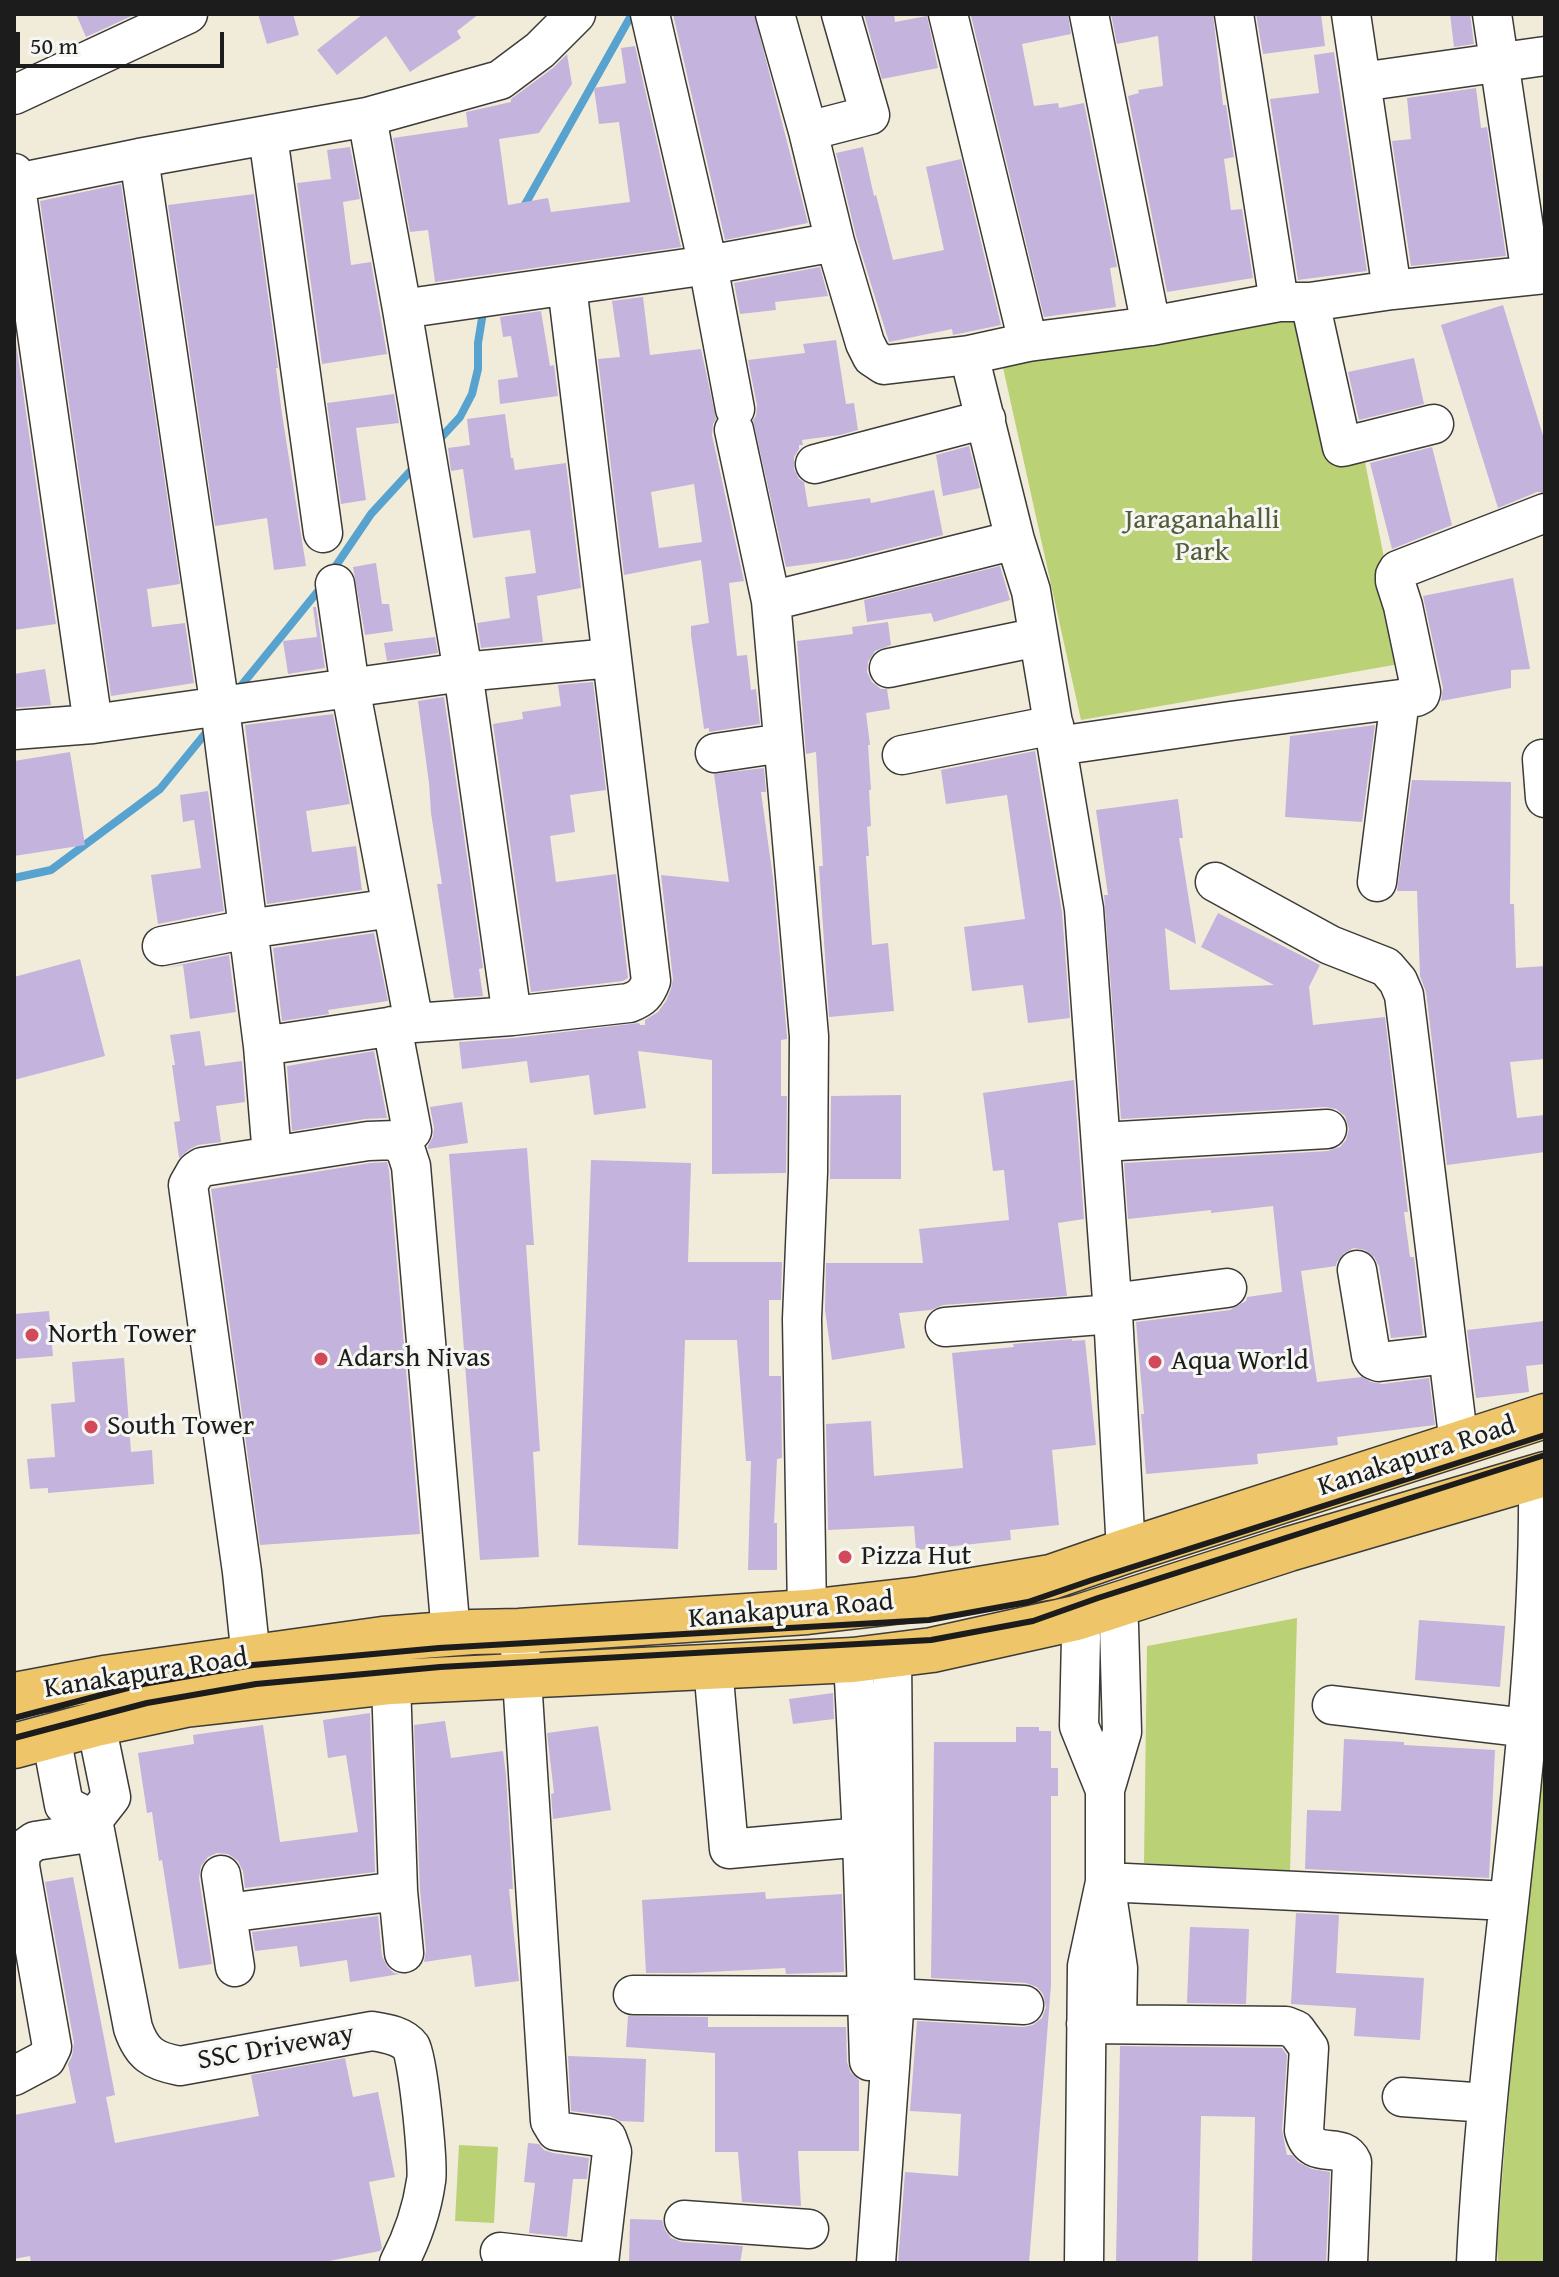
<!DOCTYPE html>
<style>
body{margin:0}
#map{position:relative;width:1559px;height:2277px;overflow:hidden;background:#f1ecda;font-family:"Gentium Book Plus",serif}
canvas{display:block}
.frame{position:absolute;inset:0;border:16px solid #1c1c1c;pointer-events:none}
.scale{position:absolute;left:16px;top:32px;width:208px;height:36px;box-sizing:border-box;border:4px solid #1c1c1c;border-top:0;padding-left:10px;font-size:24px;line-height:28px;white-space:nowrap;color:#1c1c1c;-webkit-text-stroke:6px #f6f6f2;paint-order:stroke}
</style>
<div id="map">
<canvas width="1559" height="2277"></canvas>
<div class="frame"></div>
<div class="scale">50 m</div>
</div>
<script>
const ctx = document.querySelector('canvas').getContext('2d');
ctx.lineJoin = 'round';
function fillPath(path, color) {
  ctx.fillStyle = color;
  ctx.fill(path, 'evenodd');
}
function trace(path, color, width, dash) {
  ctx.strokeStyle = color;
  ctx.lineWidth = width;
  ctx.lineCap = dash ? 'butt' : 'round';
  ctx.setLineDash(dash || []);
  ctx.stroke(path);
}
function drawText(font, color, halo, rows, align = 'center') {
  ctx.font = font + ' "Gentium Book Plus",serif';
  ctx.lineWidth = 6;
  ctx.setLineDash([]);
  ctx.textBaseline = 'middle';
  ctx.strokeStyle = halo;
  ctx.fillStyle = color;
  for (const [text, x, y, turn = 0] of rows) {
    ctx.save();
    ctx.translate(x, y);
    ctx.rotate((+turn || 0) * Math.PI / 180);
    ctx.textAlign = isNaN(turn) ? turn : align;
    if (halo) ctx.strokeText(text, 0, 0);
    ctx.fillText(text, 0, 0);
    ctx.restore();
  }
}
fillPath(new Path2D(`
 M1308 312 1363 452 1405 663 1081 720 1002 363Z
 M1297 1618 1290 1873 1144 1863 1147 1646Z
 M1545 1630V2263H1498L1497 2245Z
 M459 2145 498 2147 494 2223 455 2221Z`), '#bad175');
trace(new Path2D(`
 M523 208 632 14
 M436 443 460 417 472 394 478 369V343L484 306
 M331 573 371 514 416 465
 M236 692 323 585
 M14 878 51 870 160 789 209 729`), '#57a2cf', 8);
fillPath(new Path2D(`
 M76 14H136L86 37Z
 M258 14H293L299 35 267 44Z
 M363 14H479L457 31 461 38 410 72 386 36 337 75 317 50Z
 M673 14H754L808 223 725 240Z
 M864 14H894L895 22 927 16 938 68 882 79Z
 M983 14H1068L1071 34 1022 44 1034 106 1058 103 1059 108 1084 103 1117 267 1110 268 1116 307 1044 317 971 16Z
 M1111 14H1213L1223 105H1226L1234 157 1224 159 1231 210 1242 209 1253 278 1167 292 1128 96 1139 93 1138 90 1163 86 1158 36 1117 44Z
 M1256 14H1321L1325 46 1263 54Z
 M1450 14H1470L1474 44 1454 47Z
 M635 46 681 247 435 282 428 230 410 232 393 138 468 127 466 112 511 102V99L553 68 567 54 572 84 539 133 499 139 508 205 548 198 551 212 630 202 619 122 599 124 594 88 626 83 621 48Z
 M1334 52 1367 271 1298 280 1270 99 1319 93 1314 55Z
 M1476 88 1481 128 1487 127 1506 256 1411 266 1392 141 1411 139 1407 98Z
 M350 147 360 199 343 202 351 265 371 262 387 354 322 364 297 183 331 179 327 150Z
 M863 147 874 196 876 195 893 260 944 250 926 167 961 159 1001 325 953 335 952 329 889 342 856 236 836 153Z
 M121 184 180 584 147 589 152 627 185 623 194 683 111 696 40 201Z
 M254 194 278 368H276L282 414 306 566 274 570 267 518 215 526 168 205Z
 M820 267 828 296 775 302 776 310 740 314 734 283Z
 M643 297 650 355 701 349 716 419 713 424 712 435 744 581 729 583 737 656 747 655 751 690 756 689 760 724 709 732V728L704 729 691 635V626L709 623 701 560 624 575 598 359 620 357 612 301ZM694 484 702 542 659 548 651 492Z
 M1503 305 1545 442V492H1537L1498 508 1441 325Z
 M541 311 550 366 554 365 558 396 500 404 498 380 518 377 511 336 503 337 500 317Z
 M14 328 56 624 14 630Z
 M836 340 846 404 854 403 858 430 840 435 802 440 803 445H799V449L794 457V469L799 479 804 482 808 507 870 498 871 503 934 490 943 535 847 559 786 567 753 420 756 416 757 405 748 360 805 353 803 344Z
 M1414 358 1424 404 1359 420 1348 372Z
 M394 394 399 423 356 428 366 500 341 504 327 403Z
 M505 414 511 458H513L515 470 566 463 581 588 537 596 543 642 481 648 477 623 510 618 505 577 536 573 530 530 473 538 463 469 451 471 448 448 470 445 467 419Z
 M969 446 980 488 943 496 936 455Z
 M1432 447 1452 525 1392 549 1370 463Z
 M376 563 382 604H389L393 631 365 635 353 567Z
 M1000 566 1010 600 934 622 931 613 867 622 864 600Z
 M1513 578 1530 669 1511 670V688L1441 701 1443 688 1423 596Z
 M313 607H316L325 668 288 674 283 641 317 637Z
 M888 622 891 645 875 651 868 662 867 672 872 682 881 689H887L890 709 866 713 870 745H868L871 790H869L871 826 867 827 869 856H866L872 945 888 943 894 1011 829 1017 819 866H823L816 752 806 754 797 641 853 634 852 627Z
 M435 637 438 653 387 661 384 643Z
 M45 669 51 705 14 708V674Z
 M593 682 606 790 570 795 575 832 550 836 556 882 616 874 628 978 623 981 531 992 493 724 523 719 522 712 561 706 558 685Z
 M444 697 483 968 479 969 483 996 454 998 437 884H442L431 813 429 783 418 701Z
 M333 714 350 804 306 811 312 852 356 846 362 890 267 904 245 725Z
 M1375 725 1362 822 1285 817 1290 736Z
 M1035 751 1062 912 1070 1018 1028 1023 1023 985 972 991 964 927 1025 919 1007 795 946 804 941 770Z
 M70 752 85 845 14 856V761Z
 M764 768 766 792H761L773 878 787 1037V1039L781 1040V1096H787L786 1173 712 1174V1060L638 1051 646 1108 594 1115 589 1075 530 1083 527 1061 462 1069 459 1042 514 1038 639 1023 640 1025H645V1020L658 1012 666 1001 671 989 673 979 661 875 729 882 714 774Z
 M1412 780 1511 782 1510 904H1514L1516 968 1545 966V1059L1510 1062 1517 1118 1545 1115V1152L1447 1165 1426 992 1420 976 1417 891H1397Z
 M208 791 224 911 158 924 151 875 201 868 194 820 183 822 180 795Z
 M1178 799 1183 838H1179L1196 944 1165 928 1170 990 1274 985 1201 947 1218 913 1320 965 1309 987 1313 1025 1385 1017 1408 1212H1404L1410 1257H1414L1423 1335 1391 1338 1379 1266 1374 1257 1365 1250 1354 1248 1344 1253 1337 1262 1336 1266 1301 1271 1317 1382 1362 1377 1371 1382 1382 1384 1429 1378 1435 1425 1337 1437 1338 1445 1257 1454 1258 1464 1146 1474 1141 1414H1144L1136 1322 1230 1310 1246 1301 1247 1297 1282 1292 1273 1206 1211 1213V1210L1128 1219 1124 1163 1328 1151 1340 1147 1346 1140 1349 1129 1345 1116 1336 1109 1326 1107 1121 1119 1104 895H1108L1096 810Z
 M374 933 388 1001 328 1010 329 1014 282 1021 273 948Z
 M229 955 236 1012 190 1019 183 965 164 968Z
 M80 959 105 1056 14 1080V977Z
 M200 1031 205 1066 242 1061 245 1102 216 1106 221 1142 198 1145 190 1149 179 1158 174 1122 180 1121 172 1065H175L170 1035Z
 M374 1051 387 1118 365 1119 292 1131 287 1066Z
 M1074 1080 1084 1219 1058 1223 1067 1296 943 1305 931 1310 899 1313 905 1348 832 1360 825 1310 826 1263H923L919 1229 1009 1220 1004 1170 993 1171 983 1093Z
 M901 1095V1179H830L831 1096Z
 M462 1102 468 1143 428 1149V1146L433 1137 434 1128 430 1107Z
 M527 1148 534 1245H526L540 1451 533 1452 539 1557 480 1560 449 1154Z
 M591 1160 691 1163 688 1262H782L781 1300H769V1376H781V1379L782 1458 777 1459 774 1523H777V1570H748L751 1461H746L737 1340H685L678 1549 578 1545Z
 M387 1162 389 1170 420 1534 260 1545 211 1189 370 1163Z
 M49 1311 53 1356 14 1359V1314Z
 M1545 1321V1364L1526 1366 1529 1392 1476 1398 1467 1330Z
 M1072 1339V1341L1085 1340 1096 1445 1052 1450 1059 1525 1010 1530 1011 1540 916 1550 914 1526 828 1530 826 1424 871 1421 874 1476 963 1468 952 1353 1014 1347 1013 1344Z
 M124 1358 131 1452 152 1450 154 1484 48 1493V1488L30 1489 27 1459 55 1457 51 1404 75 1402 72 1362Z
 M1419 1620 1505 1626 1500 1687 1415 1680Z
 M833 1693 834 1719 793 1724 789 1699Z
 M370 1713 375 1872 245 1888 243 1871 238 1861 228 1854 217 1853 208 1857 201 1866 199 1878 212 1964 179 1969 162 1860 159 1861 152 1812 147 1813 138 1753 194 1744 193 1735 263 1725 280 1842 358 1832 346 1755 328 1758 323 1720Z
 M445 1721 451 1758 503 1751 506 1775 513 1889H509L519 1981 475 1987 471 1955 424 1962 426 1951 420 1890 414 1725Z
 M598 1726 611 1810 553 1819 551 1794 554 1793 547 1733Z
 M1016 1727H1039V1731H1051V1768H1058V1796H1051V1985L1029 2263H898L905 2172 958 2176 961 2114 910 2111 917 2021 1024 2027 1033 2025 1042 2018 1046 2007 1043 1994 1037 1987 1026 1983 931 1978 934 1742H1016Z
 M1344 1739 1404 1742V1745L1495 1750 1489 1878 1305 1869 1307 1810 1341 1811Z
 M73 1877 115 2095 106 2097 115 2143 259 2116 251 2075 345 2058 353 2097 378 2092 395 2177 369 2182 382 2248 380 2251 319 2263H31L30 2256 14 2259V2115L76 2103 68 2064 72 2056 74 2043 45 1882Z
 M765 1892 766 1899 842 1894 844 1972 786 1974 785 1968 690 1973H646L642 1900Z
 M1296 1913 1339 1915 1336 1973 1424 1978 1420 2040 1354 2036 1356 2008 1291 2004Z
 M378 1916 382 1956 387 1966 394 1973 400 1974 350 1982 347 1960 300 1967 297 1946 255 1951 252 1932Z
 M1190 1927 1249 1929 1246 2004 1187 2003Z
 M628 2016 708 2017V2027H846L847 2062 851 2073 859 2080V2151H798L801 2206 742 2202 738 2152H715V2053L626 2047Z
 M1120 2046 1282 2048 1287 2055 1282 2130 1287 2155H1292L1298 2162 1312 2169 1330 2172 1326 2263H1252L1255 2117 1201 2116 1198 2263H1116Z
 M568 2056 646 2059 644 2122 620 2121 610 2116 571 2111Z
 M528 2143 539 2144 544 2150 553 2153 589 2158 587 2179H573L567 2237 529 2233 535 2183 524 2182Z
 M630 2219 662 2220 665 2230 671 2238 682 2242 743 2246 740 2263H629Z`), '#c4b3dc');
const minor = new Path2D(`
 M650 14 708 265 735 409
 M775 14 808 131 835 242
 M948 14 1028 342
 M1089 14 1151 326
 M1234 14 1279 302
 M1351 14 1392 290
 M1492 14 1531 275
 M1361 82 1545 56
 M14 95 188 14
 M367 117 402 309 463 672 512 1016
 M808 131 870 115 841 14
 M268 136 323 533
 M139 158 220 708 263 1046 271 1144
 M14 173 93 724
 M16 183 139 158 367 117 500 80 540 50 576 14
 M1310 302 1342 447 1434 424
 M402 309 708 265 835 242 865 343 872 357 884 365 969 355 1015 540 1031 591 1084 909 1113 1314 1126 1551
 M969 355 1028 342 1151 326 1279 302H1310L1392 290 1545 274
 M734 430 771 601 809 1036 808 1172 802 1319 807 1612
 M815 464 986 419
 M335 584 350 687 414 1023
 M771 601 1015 540
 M889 668 1038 637
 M14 730 93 724 463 672 611 658
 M1057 746 1231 721 1416 697 1420 695 1421 692 1403 606 1395 581V575L1398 570 1545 513
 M715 753 783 743
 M902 755 1054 725
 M1542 759 1545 798
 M1215 882 1330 945 1386 967 1398 981 1404 995 1459 1444
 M1377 882 1400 699
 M162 946 248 929 392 908
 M392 1026 412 1131
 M263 1046 414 1023 512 1016 629 1003C642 998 646 994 651 981L567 286
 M1102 1142 1327 1129
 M1357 1270 1371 1355 1374 1360 1379 1362 1448 1354
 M1112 1303 1227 1288
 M945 1327 1113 1314
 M1076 1618 1081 1637 1079 1726 1105 1790 1122 1732 1119 1625 1115 1606
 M520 1647 550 2121 556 2131 607 2138 612 2152 599 2263
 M251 1658 242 1572 188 1185 196 1171 202 1167 368 1141 396 1140 406 1151 411 1166 451 1634
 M853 1660 862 1837 869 2061
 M713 1667 729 1849 862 1837
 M391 1682 398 1891 404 1953
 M1332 1705 1528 1728
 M51 1736 64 1805 93 1820 111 1797 96 1724
 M93 1820 133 2028C142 2054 153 2061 180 2066L372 2031C384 2033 402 2035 411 2047 418 2058 429 2167 426 2181 422 2210 412 2238 399 2263
 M221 1875 235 1967
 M227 1913 398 1891
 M633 1995 867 1996
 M895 1998 1024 2005
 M1086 2024 1286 2026 1296 2030 1309 2048 1304 2131C1312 2163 1342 2139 1352 2162L1348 2263
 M1117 2024 1118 1968 1105 1882 1509 1901
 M14 2076 46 2059 52 2047 20 1866 21 1851 35 1841 95 1832
 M1402 2097 1487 2103
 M684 2220 809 2229
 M500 2252 598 2263
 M876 2263 895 1998 892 1653
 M1084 2263 1087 1966 1105 1882V1790
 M1476 2263C1488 2000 1541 1740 1538 1477`);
const highway = new Path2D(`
 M14 1695 104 1678 383 1639 473 1632 519 1631 807 1612 920 1599 1051 1577 1126 1551 1545 1416
 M14 1746 96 1724 185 1705 391 1682 853 1660 932 1650 1076 1618 1289 1549 1545 1474`);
trace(minor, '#3c3b38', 41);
trace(highway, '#3c3b38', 47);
trace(minor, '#fff', 38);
trace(highway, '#eec569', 44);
trace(new Path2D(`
 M14 1718 143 1684 253 1665 439 1648 929 1620 1028 1602 1092 1580 1545 1435
 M14 1738 147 1703 256 1684 440 1667 931 1640 1033 1621 1098 1598 1545 1455`), '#1c1c1c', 6);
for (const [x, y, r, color] of [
 [32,1335,8,"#d1495b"],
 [321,1359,8,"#d1495b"],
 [1155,1362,8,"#d1495b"],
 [91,1427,8,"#d1495b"],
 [845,1557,8,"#d1495b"]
]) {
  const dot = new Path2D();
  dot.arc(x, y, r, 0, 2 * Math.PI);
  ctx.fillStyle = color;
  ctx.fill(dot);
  trace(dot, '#f6f6f2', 3);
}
drawText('28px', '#535b3b', '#f6f6f2', [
 ["Jaraganahalli",1202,521],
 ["Park",1202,553]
]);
drawText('28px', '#1c1c1c', '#f6f6f2', [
 ["North Tower",48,1335],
 ["Adarsh Nivas",337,1359],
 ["Aqua World",1171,1362],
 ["South Tower",107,1427],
 ["Pizza Hut",861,1557]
], 'left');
drawText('28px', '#1c1c1c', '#f6f6f2', [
 ["Kanakapura Road",1417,1457,-18],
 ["Kanakapura Road",791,1611,-5],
 ["Kanakapura Road",146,1674,-9],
 ["SSC Driveway",276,2048,-10]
]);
</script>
